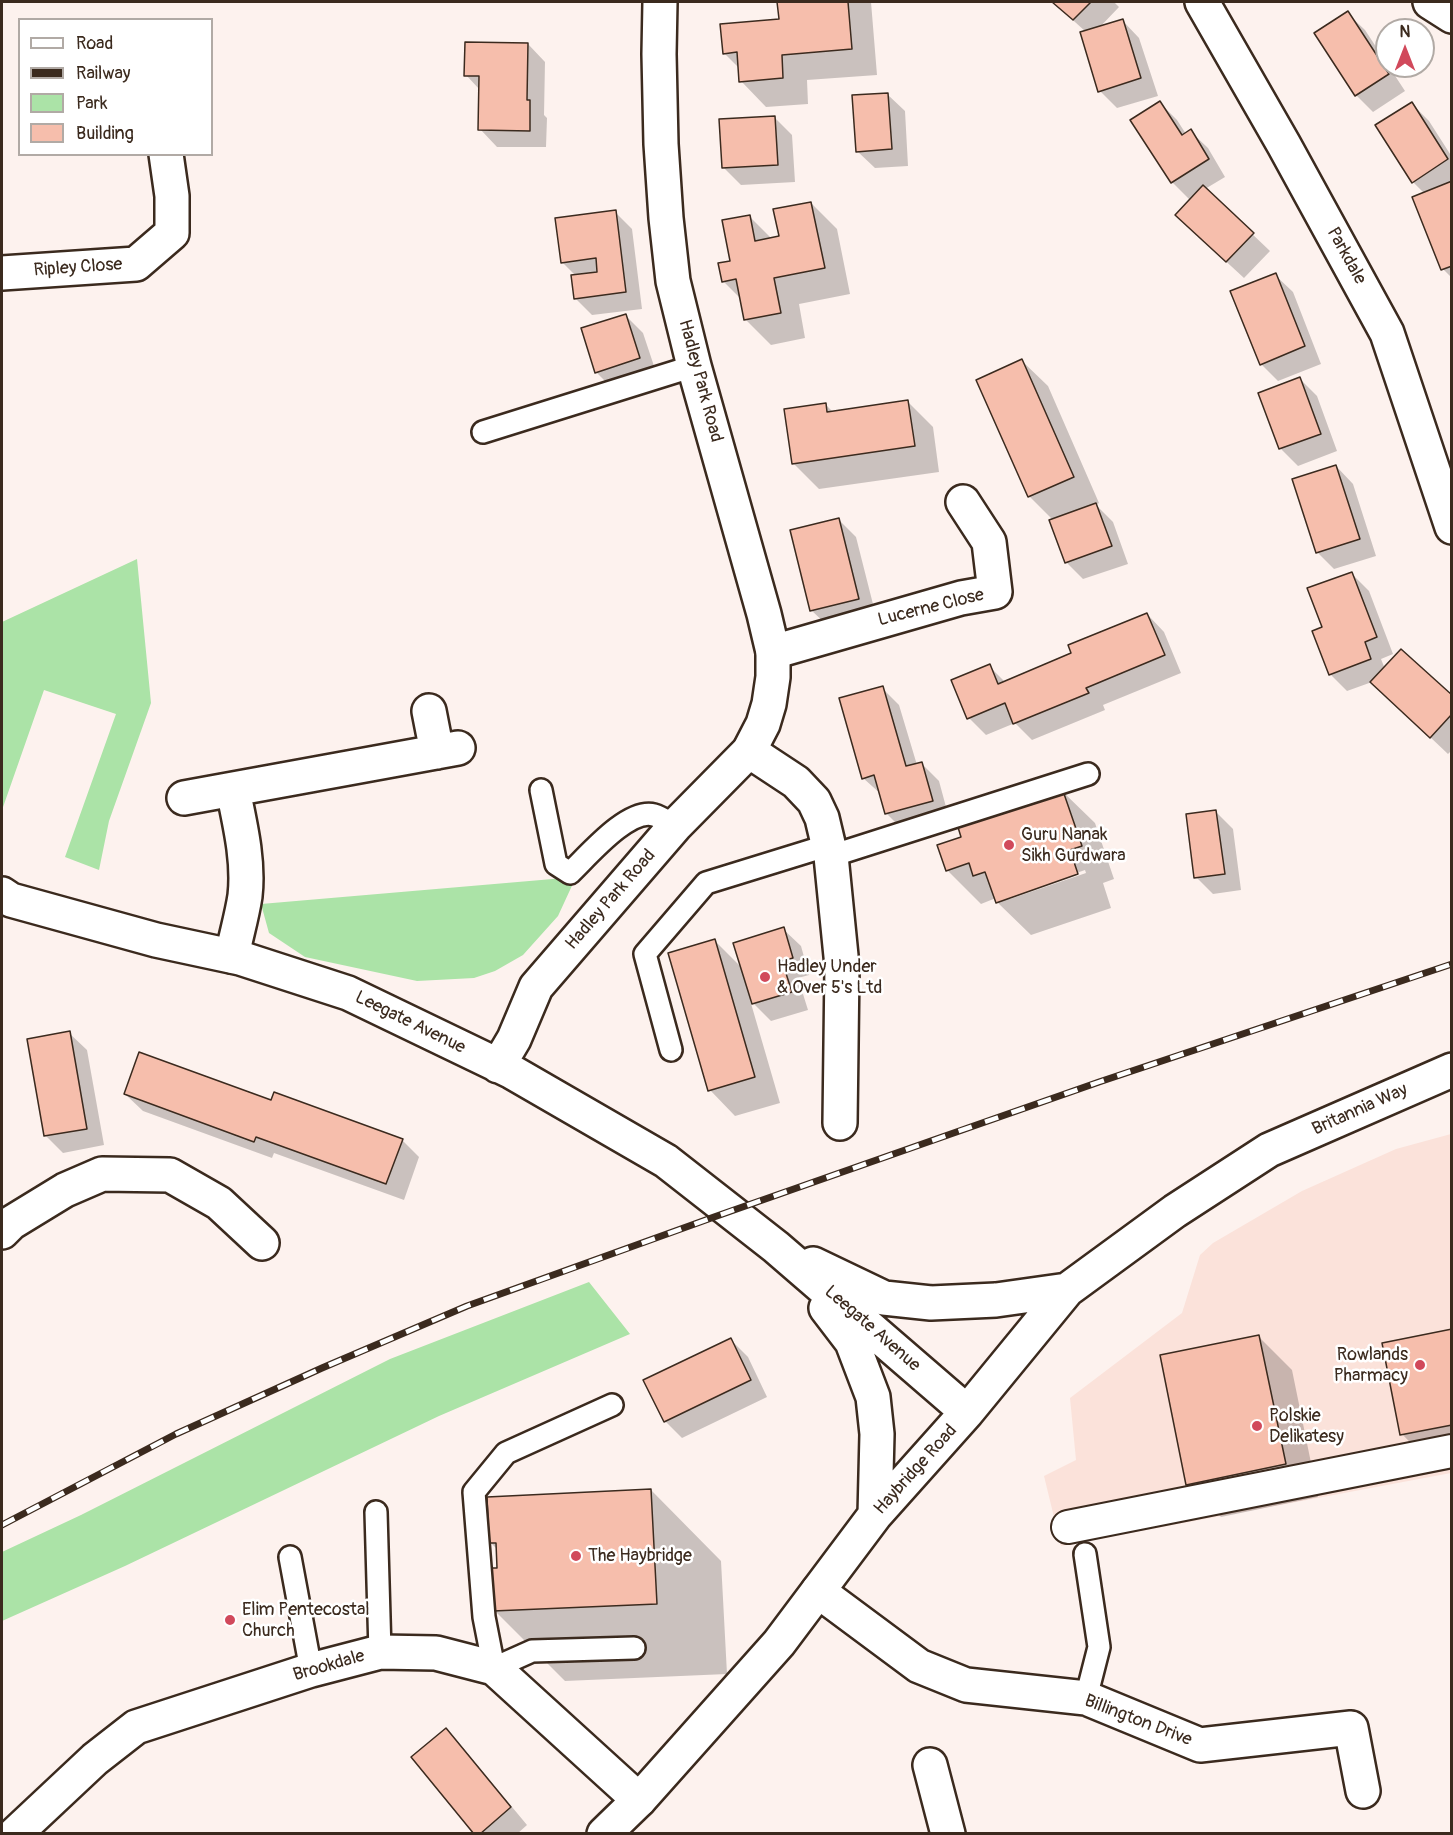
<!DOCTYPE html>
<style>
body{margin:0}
#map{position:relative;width:1453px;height:1835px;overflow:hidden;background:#fdf2ee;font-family:Pangolin,sans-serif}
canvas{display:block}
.frame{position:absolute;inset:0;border:3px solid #3b2a1e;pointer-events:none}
.legend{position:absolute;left:18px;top:18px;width:195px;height:138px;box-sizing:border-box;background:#fff;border:2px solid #b1aaa5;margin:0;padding:8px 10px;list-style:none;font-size:18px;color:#3b2a1e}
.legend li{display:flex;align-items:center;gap:12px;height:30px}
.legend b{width:30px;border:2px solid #b1aaa5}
.north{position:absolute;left:1375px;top:18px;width:60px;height:60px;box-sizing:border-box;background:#fff;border:2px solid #b1aaa5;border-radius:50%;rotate:0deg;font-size:16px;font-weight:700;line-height:24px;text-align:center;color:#3b2a1e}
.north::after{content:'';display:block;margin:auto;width:21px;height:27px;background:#d1495b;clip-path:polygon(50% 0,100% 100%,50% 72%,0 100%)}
</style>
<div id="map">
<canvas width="1453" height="1835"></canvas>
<div class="frame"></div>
<ul class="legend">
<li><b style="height:8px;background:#fff"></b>Road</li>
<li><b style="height:8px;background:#3b2a1e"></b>Railway</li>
<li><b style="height:16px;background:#abe3a7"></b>Park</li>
<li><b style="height:16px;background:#f6beac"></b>Building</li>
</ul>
<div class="north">N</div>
</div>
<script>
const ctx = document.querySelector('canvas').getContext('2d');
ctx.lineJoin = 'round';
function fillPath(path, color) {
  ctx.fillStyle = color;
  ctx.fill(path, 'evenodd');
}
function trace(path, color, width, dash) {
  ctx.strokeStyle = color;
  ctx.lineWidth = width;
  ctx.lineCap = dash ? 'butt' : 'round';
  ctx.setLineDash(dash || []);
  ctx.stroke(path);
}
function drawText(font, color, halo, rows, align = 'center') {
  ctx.font = font + ' Pangolin,sans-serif';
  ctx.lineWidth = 5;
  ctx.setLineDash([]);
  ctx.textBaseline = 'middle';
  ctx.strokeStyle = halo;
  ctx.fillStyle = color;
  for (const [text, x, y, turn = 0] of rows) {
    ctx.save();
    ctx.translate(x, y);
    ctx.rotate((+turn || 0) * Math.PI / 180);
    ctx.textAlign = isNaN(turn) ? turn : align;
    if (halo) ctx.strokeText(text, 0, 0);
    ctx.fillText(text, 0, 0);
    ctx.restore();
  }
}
fillPath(new Path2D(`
 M1451 1134V1473L1061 1546 1044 1476 1076 1460 1070 1398 1182 1313 1200 1255 1213 1243 1302 1191 1396 1149Z`), '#fbe2da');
fillPath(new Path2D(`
 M137 559 151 703 109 821 99 870 65 857 116 714 44 690 2 810V622Z
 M576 877 558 916 523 955 495 971 474 978 417 981 305 957 269 933 261 904Z
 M589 1282 630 1334 439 1416 125 1566 2 1621V1552L81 1515 390 1359Z`), '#abe3a7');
fillPath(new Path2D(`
 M779 2H871L877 75 807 80 808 104 766 107 741 81 740 69 724 53 780 21Z
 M1053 2H1114L1119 7 1099 28 1122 20 1139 38 1158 96 1117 108 1100 91 1086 32Z
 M1347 13 1365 30 1405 91 1373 112 1356 95Z
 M528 44 545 62 544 115 547 118 546 147H497L480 129V90L466 75Z
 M887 94 905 111 908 166 875 168 857 151Z
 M1160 103 1177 120 1186 134 1190 131 1208 148 1225 177 1205 189 1270 251 1244 278 1194 232 1190 200 1172 182 1132 120Z
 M1411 103 1429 121 1452 157V278L1443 269 1424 193 1413 182Z
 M775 118 792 135 795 182 741 185 724 168Z
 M811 203 837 229 850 294 799 304 805 338 771 345 745 319 741 299 723 281 750 217 772 239 781 237Z
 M615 212 632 229 642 309 592 315 575 298 576 276 562 262Z
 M1275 275 1293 292 1321 364 1278 381 1261 364Z
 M626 316 643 333 657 375 613 389 596 372Z
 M1022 361 1048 386 1099 503 1096 505 1113 522 1128 564 1083 579 1066 562 1053 520 1029 496Z
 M1300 379 1317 396 1337 451 1298 466 1281 449 1260 393Z
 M907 401 933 427 939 472 819 489 793 463 825 404 833 412Z
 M1336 466 1353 484 1376 556 1334 569 1317 552Z
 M839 520 856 537 876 616 829 627 811 610Z
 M1352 574 1369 591 1393 654 1381 659 1385 669 1452 697V750L1448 754 1372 682 1347 691 1330 674 1324 628Z
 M1147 614 1164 632 1181 673 1103 705 1105 710 1032 740 1015 723 986 735 969 718 989 666 1005 682 1073 654Z
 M882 688 899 705 917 765 921 763 939 781 949 818 904 831 887 814 882 795 863 778Z
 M1061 790 1095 823 1114 879 1103 883 1111 908 1031 935 997 902 996 898 981 904 947 870 963 838ZM1085 870 1086 873 1010 899 1008 897Z
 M1216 812 1233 829 1241 890 1213 894 1196 877Z
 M783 929 801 946 809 975 798 978 808 1010 771 1021 750 1000 780 1103 735 1116 710 1090 715 941 743 969Z
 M69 1033 87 1050 104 1145 63 1153 46 1136Z
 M125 1094 272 1101 402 1140 419 1157 404 1200 274 1153 272 1158 143 1111Z
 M1452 1331V1465L1435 1468 1402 1434Z
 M1259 1337 1292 1370 1318 1497 1221 1517 1188 1484Z
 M731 1340 748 1357 767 1397 682 1438 665 1421Z
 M651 1490 721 1561 727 1674 565 1681 494 1610 499 1570 498 1550 491 1543Z
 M446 1730 463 1748 527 1825 517 1834H476Z`), '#0003');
const building = new Path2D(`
 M777 2H848L852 49 782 55 783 78 739 82 737 52 723 54 720 24 779 19Z
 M1052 2H1091L1073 20Z
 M1348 11 1389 74 1355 96 1314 33Z
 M1123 19 1141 78 1098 92 1080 32Z
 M465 42 528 43 527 100H530V131L478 130 479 76H464Z
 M888 93 892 149 856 152 852 95Z
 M1160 101 1182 135 1191 129 1209 159 1171 183 1130 120Z
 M1412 102 1448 159 1412 183 1375 125Z
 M775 116 778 165 722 168 719 119Z
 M1452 181V266L1441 270 1412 197Z
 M1203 185 1254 233 1226 262 1175 215Z
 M811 202 825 268 774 278 781 313 744 320 736 279 722 282 718 263 730 261 722 220 750 215 755 241 779 236 773 209Z
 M616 210 626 292 574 299 571 275 597 272 596 258 561 263 555 218Z
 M1276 273 1305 346 1260 365 1230 291Z
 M626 314 640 358 595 373 581 328Z
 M1022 359 1074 477 1028 497 976 380Z
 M1300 377 1321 434 1279 449 1258 393Z
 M908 400 915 446 792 464 784 409 826 403 827 412Z
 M1336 465 1360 539 1316 553 1292 479Z
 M1096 503 1112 546 1065 563 1049 520Z
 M839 518 859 599 810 611 790 530Z
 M1352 572 1377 637 1365 642 1371 659 1329 675 1312 631 1322 627 1307 588Z
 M1147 613 1165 655 1086 688 1089 693 1013 724 1005 703 967 719 951 680 990 664 998 684 1071 653 1068 645Z
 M1401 649 1452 695V714L1430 738 1370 682Z
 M883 686 906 766 922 762 933 801 885 814 874 775 862 779 839 698Z
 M1062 788 1082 846 1070 850 1078 874 996 903 985 872 973 876 969 863 946 871 937 845 961 837 957 824Z
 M1216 810 1225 874 1194 878 1186 814Z
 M784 927 793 958 782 961 792 992 752 1004 733 943Z
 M715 939 755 1077 708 1091 668 953Z
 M70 1031 87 1129 44 1136 27 1039Z
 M139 1052 271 1100 274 1092 403 1139 386 1184 256 1137 254 1142 124 1094Z
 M1452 1329V1425L1400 1435 1382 1343Z
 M1259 1335 1286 1464 1186 1485 1160 1355Z
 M731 1338 751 1380 664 1422 643 1380Z
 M651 1489 657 1604 493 1611 491 1568H497L496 1543H489L487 1497Z
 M446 1728 511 1807 480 1834H474L411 1757Z`);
fillPath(building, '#f6beac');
trace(building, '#3b2a1e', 1.5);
const service = new Path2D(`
 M483 432 694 366
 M541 790 556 864 570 873C588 856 628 808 654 815 661 817 668 822 675 826
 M831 856 1088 774
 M671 1050 645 954 706 883 829 845
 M612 1405 506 1453 474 1492 484 1617 494 1668 532 1651 634 1648
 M376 1512 380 1652
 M1085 1554 1099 1647 1086 1698
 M290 1557 311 1670`);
const pedestrian = new Path2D(`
 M1068 1527 1452 1451`);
const minor = new Path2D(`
 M1202 2 1284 145 1387 333 1452 527
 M1430 2 1452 16
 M2 273 136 264 172 233V196L166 154
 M773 652 961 598 995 592 989 542 963 502
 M429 711 437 752
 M749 751 796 782 814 801 822 818 831 856 842 966 840 1123
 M184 798 458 748
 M232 956C236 936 242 916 245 896 249 861 240 824 233 790
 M2 1232 11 1223 65 1190 102 1174 170 1175 219 1203 262 1243
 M818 1591 919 1666 966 1685 1086 1698 1200 1745 1351 1728 1363 1791
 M930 1765 948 1834
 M15 1834 95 1759 136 1727 311 1670 380 1652 436 1653 494 1668 639 1800`);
const tertiary = new Path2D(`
 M2 894 11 900 156 940 240 958 348 993 512 1072 666 1161 776 1247 967 1412
 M498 1066 514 1039 536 987 675 826 749 751 763 724 769 704 773 677V652L764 614 694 366 673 281 666 218 661 144 659 54 660 2
 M813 1264 884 1298 931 1303 996 1300 1067 1290
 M826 1308 852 1342 873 1397 877 1434 875 1515
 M604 1834 639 1800 779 1643 875 1515 967 1412 1067 1290 1175 1211 1269 1150 1452 1070`);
trace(service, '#3b2a1e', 26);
trace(pedestrian, '#3b2a1e', 36);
trace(minor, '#3b2a1e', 38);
trace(tertiary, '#3b2a1e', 38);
trace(service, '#fff', 21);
trace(pedestrian, '#fff', 32);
trace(minor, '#fff', 33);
trace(tertiary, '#fff', 33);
const rail = new Path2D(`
 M2 1525 176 1434 322 1368 467 1306 714 1217 1099 1082 1452 964`);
trace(rail, '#3b2a1e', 7);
trace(rail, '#fff', 4.5, [14]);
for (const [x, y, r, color] of [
 [1009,845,6,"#d1495b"],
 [765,977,6,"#d1495b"],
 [1420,1365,6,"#d1495b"],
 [1257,1426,6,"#d1495b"],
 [576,1556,6,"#d1495b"],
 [230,1620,6,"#d1495b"]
]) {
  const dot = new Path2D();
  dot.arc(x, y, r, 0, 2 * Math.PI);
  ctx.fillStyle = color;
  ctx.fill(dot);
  trace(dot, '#fff', 2);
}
drawText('18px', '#3b2a1e', '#fff', [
 ["Parkdale",1346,256,61],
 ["Ripley Close",78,268,-4],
 ["Hadley Park Road",700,381,75],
 ["Lucerne Close",931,608,-14],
 ["Hadley Park Road",611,900,-49],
 ["Leegate Avenue",410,1023,26],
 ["Britannia Way",1360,1110,-24],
 ["Leegate Avenue",872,1329,41],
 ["Haybridge Road",916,1470,-48],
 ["Brookdale",329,1666,-16],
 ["Billington Drive",1138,1721,21]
]);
drawText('18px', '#3b2a1e', '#fff', [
 ["Guru Nanak",1021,835],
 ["Sikh Gurdwara",1021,856],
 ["Hadley Under",777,967],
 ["& Over 5's Ltd",777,988],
 ["Rowlands",1408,1355,"right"],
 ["Pharmacy",1408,1376,"right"],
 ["Polskie",1269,1416],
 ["Delikatesy",1269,1437],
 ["The Haybridge",588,1556],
 ["Elim Pentecostal",242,1610],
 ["Church",242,1631]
], 'left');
</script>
